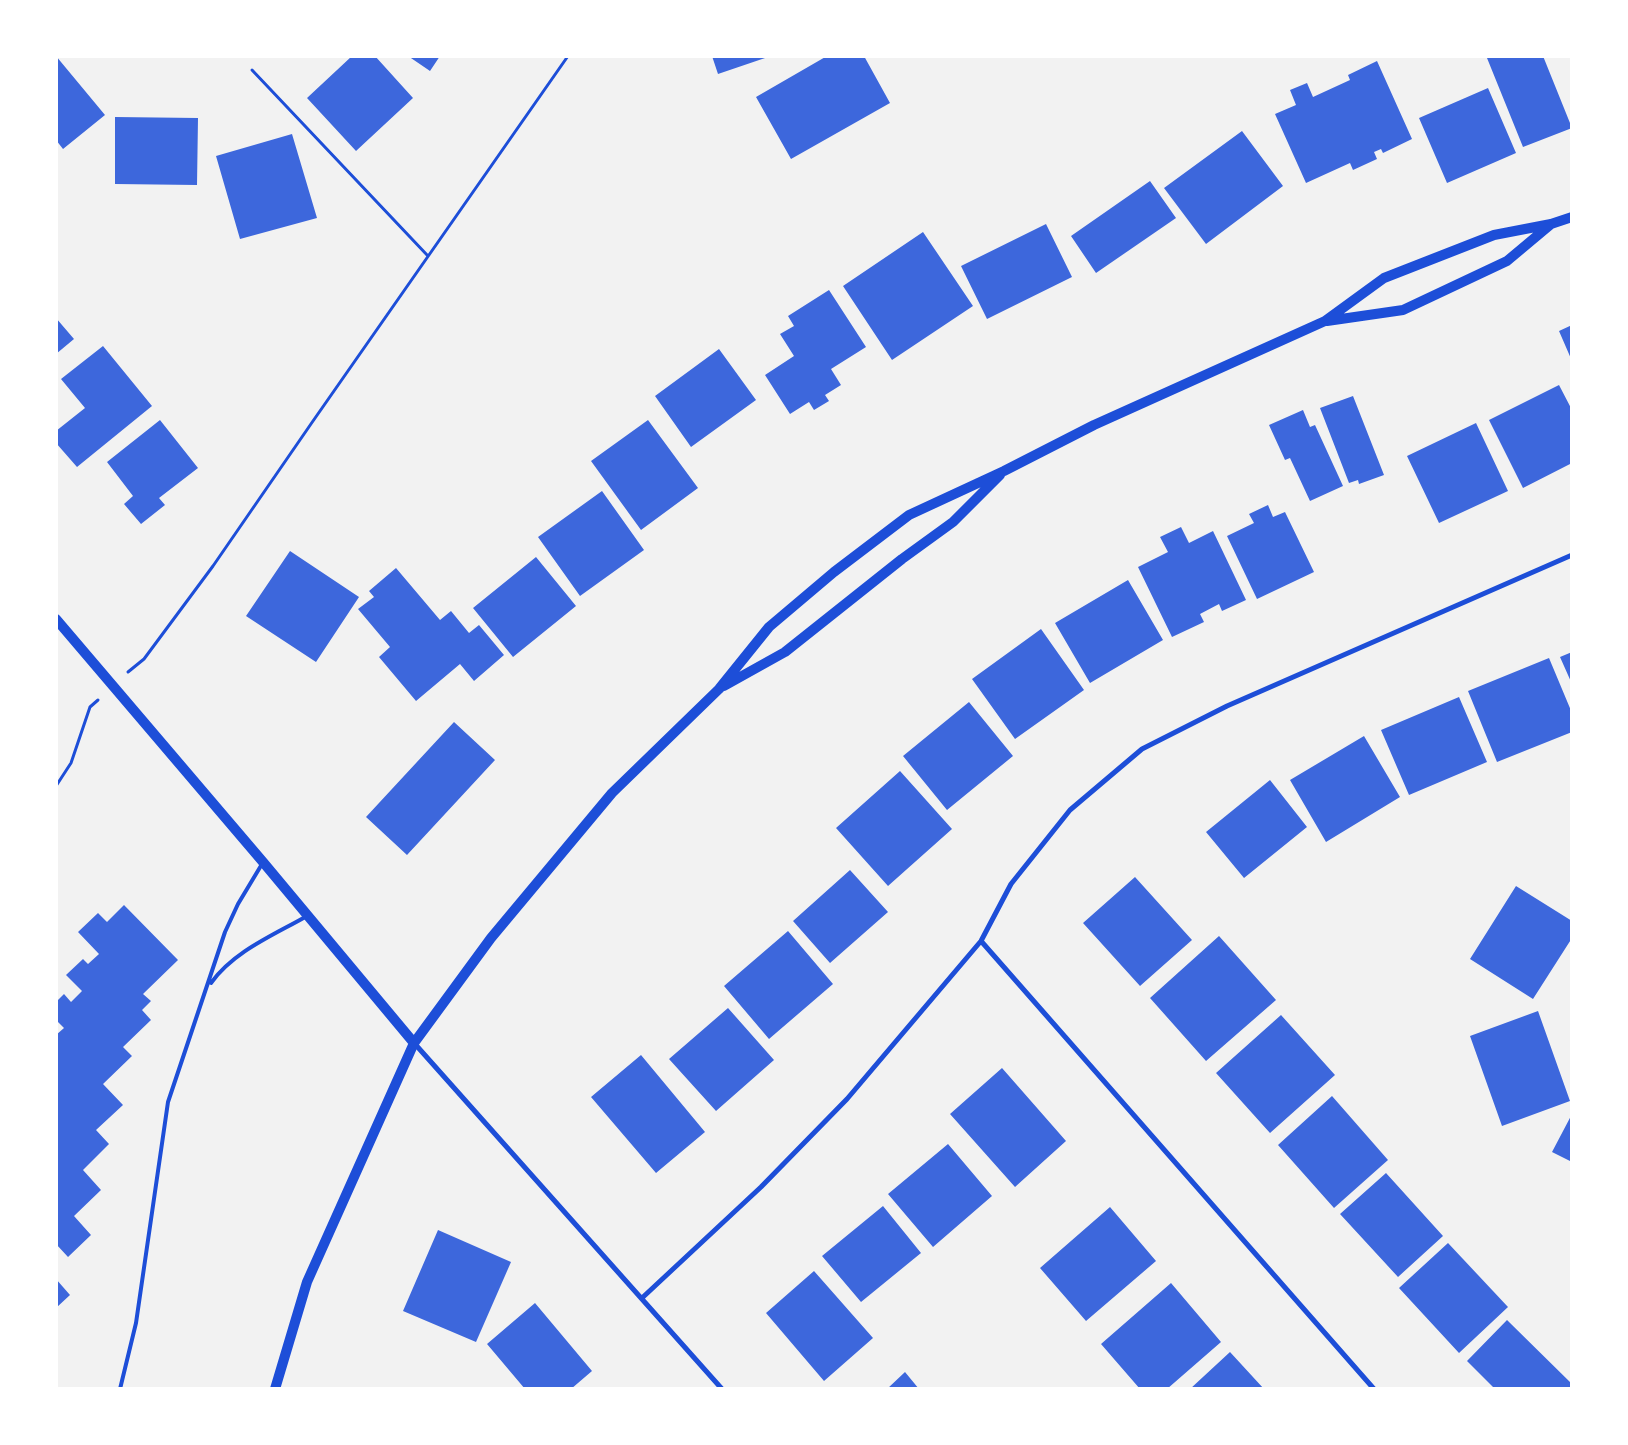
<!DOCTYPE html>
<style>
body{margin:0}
#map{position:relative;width:1628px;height:1445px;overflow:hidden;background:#f2f2f2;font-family:"Exo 2",sans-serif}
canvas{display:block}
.frame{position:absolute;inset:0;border:58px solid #fff;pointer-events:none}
</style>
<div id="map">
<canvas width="1628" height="1445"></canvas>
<div class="frame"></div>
</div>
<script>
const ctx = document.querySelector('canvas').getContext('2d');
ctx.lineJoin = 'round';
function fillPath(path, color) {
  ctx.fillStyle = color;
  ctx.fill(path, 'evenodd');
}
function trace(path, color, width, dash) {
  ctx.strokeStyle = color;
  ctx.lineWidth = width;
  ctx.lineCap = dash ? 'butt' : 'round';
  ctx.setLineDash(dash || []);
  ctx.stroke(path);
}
fillPath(new Path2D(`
 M56 56 105 115 63 149 56 140Z
 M352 56H375L413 98 356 151 307 98Z
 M408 56H440L430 71Z
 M712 56H768V57L718 74Z
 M827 56H864L890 103 791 159 756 97Z
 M1491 56H1543L1572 128 1523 147 1487 58Z
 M1377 61 1412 139 1383 153 1381 149 1374 152 1377 159 1353 170 1350 163 1306 183 1275 114 1296 105 1290 90 1307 83 1313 97 1350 80 1348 75Z
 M1488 88 1516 153 1447 183 1419 118Z
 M115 117 198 118 197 185 115 184Z
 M1242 131 1283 186 1206 244 1164 188Z
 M292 134 317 218 240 239 216 156Z
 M1150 181 1176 218 1096 273 1071 236Z
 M1046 224 1072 277 987 319 961 266Z
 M923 232 973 306 892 360 843 286Z
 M829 290 866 347 831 369 841 385 825 395 829 401 814 410 809 402 790 414 765 375 794 356 780 334 794 326 788 316Z
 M56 318 74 339 56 354Z
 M1572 325V361L1559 331Z
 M103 346 152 406 77 467 56 443V431L85 408 61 379Z
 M719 349 756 400 691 447 655 396Z
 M1559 385 1572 410V463L1523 488 1489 420Z
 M1353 396 1384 475 1359 484 1358 480 1349 483 1320 408Z
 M1303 410 1310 427 1315 425 1343 486 1310 501 1290 458 1285 460 1269 425Z
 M160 420 198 468 159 498 165 505 141 524 124 504 133 496 107 462Z
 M648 420 698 488 641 530 591 461Z
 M1476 423 1508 491 1439 523 1407 456Z
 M602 491 644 550 580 596 538 537Z
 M1268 505 1273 517 1285 512 1314 572 1257 599 1227 536 1254 523 1249 514Z
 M1181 527 1189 543 1213 531 1246 600 1222 611 1219 604 1200 614 1204 622 1172 637 1138 567 1168 552 1160 537Z
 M290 551 359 597 316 662 246 616Z
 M536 557 576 606 513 657 473 608Z
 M396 568 440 620 451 611 469 633 479 625 504 655 474 681 460 664 416 701 379 657 390 647 358 609 374 597 369 591Z
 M1128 580 1163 640 1090 683 1055 623Z
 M1041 629 1084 690 1015 739 972 679Z
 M1572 652V684L1560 657Z
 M1549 658 1572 713V732L1497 762 1468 691Z
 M1459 697 1487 762 1409 795 1381 730Z
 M969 702 1013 756 947 810 903 756Z
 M454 722 495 760 407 855 366 817Z
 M1364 736 1400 797 1326 842 1290 780Z
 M900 771 952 829 888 886 836 828Z
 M1270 780 1307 827 1244 878 1206 832Z
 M850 870 888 912 830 963 793 921Z
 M1135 877 1192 940 1140 986 1083 923Z
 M1516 886 1572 921V938L1533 999 1470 959Z
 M124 905 178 960 143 994 151 1001 142 1010 151 1020 123 1047 132 1056 103 1084 123 1105 96 1130 109 1144 83 1170 101 1190 74 1216 91 1235 68 1257 56 1244V1035L64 1028 56 1020V1002L64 994 71 1002 82 991 66 975 83 959 88 964 99 954 78 932 98 913 107 922Z
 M788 931 833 984 769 1039 724 986Z
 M1219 936 1276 1000 1206 1061 1150 998Z
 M728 1008 774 1060 716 1111 669 1059Z
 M1538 1011 1570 1101 1502 1126 1470 1036Z
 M1281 1015 1335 1075 1270 1133 1216 1073Z
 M641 1055 705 1132 656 1173 591 1097Z
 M1002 1068 1066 1141 1015 1187 950 1114Z
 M1332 1096 1388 1160 1334 1208 1278 1145Z
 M1572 1114V1162L1552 1152Z
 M948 1144 992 1196 933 1247 888 1194Z
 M1386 1173 1443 1236 1398 1277 1340 1214Z
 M883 1206 921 1253 861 1302 822 1256Z
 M1110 1207 1156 1261 1086 1321 1040 1268Z
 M438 1230 511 1262 476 1342 403 1311Z
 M1448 1243 1508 1307 1459 1353 1399 1288Z
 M814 1271 873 1338 824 1381 766 1313Z
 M56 1279 70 1295 56 1308Z
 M1171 1283 1221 1342 1167 1389H1140L1101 1344Z
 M535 1303 592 1371 571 1389H525L487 1344Z
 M1507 1320 1572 1384 1570 1389H1495L1467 1361Z
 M1230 1352 1264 1389H1190Z
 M905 1372 919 1389H887Z`), '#3d67dc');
trace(new Path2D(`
 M252 70 428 256
 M128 672 144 659 213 566 313 421 568 56
 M56 786 71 763 90 707 98 700`), '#1d4ed8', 3);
trace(new Path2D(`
 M211 983C234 951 274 935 307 916
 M120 1389 136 1323 168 1102 225 932 238 904 262 864`), '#1d4ed8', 4);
trace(new Path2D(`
 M981 941 1374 1389
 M415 1044 722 1389
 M642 1298 761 1187 847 1099 981 941 1011 884 1070 810 1142 749 1227 706 1572 555`), '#1d4ed8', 5);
trace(new Path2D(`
 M1327 321 1403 310 1507 261 1550 225
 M56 619 263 862 414 1043
 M724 686 785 652 902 559 953 522 1000 475
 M275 1389 307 1282 414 1043 491 938 612 793 719 689 769 627 834 572 909 515 1004 471 1094 425 1325 321 1384 278 1494 235 1551 224 1572 217`), '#1d4ed8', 10);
</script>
